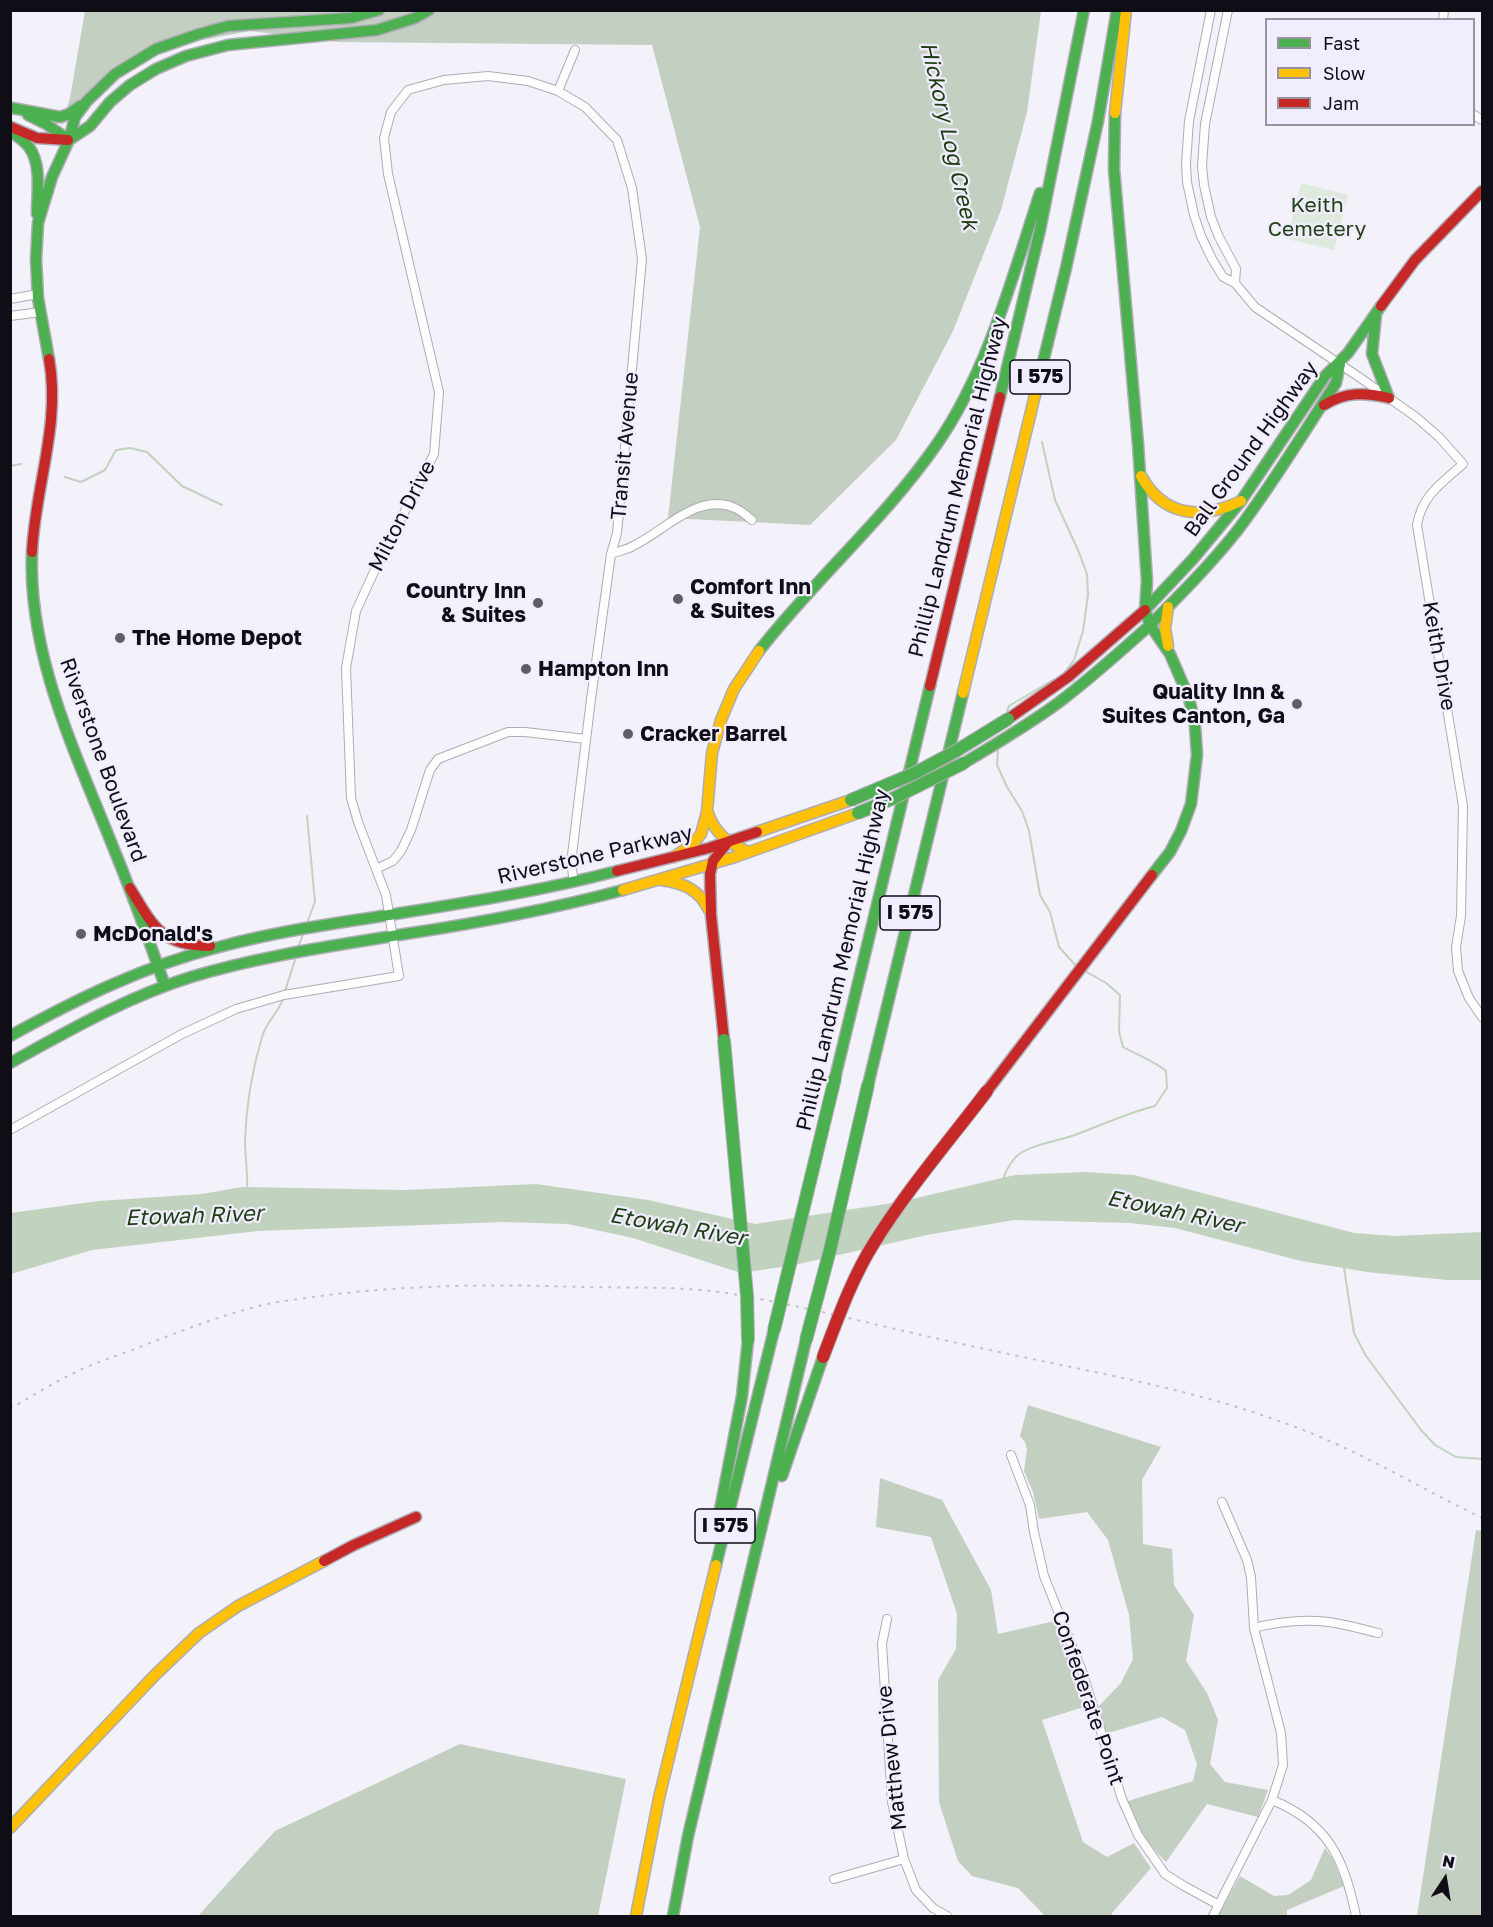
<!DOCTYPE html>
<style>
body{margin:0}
#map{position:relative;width:1493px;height:1927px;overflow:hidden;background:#f3f1fa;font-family:"Golos Text",sans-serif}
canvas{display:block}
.frame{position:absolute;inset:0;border:12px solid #0f0d16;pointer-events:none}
.legend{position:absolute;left:1265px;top:18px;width:210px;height:108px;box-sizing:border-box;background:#f1edfe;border:2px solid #9793a1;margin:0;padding:8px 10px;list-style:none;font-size:18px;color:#0f0d16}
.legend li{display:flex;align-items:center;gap:12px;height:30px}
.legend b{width:30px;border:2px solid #9793a1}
.north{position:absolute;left:1415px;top:1849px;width:60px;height:60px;-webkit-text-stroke:4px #f1edfe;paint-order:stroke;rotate:12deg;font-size:16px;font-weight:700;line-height:24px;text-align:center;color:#0f0d16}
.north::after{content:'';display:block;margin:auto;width:21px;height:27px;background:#0f0d16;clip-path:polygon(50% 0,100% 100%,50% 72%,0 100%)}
</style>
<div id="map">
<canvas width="1493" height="1927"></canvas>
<div class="frame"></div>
<ul class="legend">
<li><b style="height:8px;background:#4caf50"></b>Fast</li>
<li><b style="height:8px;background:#ffc107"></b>Slow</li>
<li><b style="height:8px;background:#c62828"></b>Jam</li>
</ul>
<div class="north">N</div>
</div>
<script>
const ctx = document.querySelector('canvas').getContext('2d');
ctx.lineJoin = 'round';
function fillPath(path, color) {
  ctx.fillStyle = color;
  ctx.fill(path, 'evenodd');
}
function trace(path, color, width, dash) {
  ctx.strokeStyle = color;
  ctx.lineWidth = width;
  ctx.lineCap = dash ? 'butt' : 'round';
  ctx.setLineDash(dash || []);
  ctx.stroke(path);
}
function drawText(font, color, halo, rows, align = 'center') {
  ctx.font = font + ' "Golos Text",sans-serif';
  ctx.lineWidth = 4.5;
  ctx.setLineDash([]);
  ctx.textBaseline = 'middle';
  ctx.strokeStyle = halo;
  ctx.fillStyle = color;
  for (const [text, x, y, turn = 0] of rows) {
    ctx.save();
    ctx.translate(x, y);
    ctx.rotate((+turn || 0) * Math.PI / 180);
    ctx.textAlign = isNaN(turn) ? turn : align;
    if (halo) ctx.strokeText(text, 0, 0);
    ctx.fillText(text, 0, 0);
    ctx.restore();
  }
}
fillPath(new Path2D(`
 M1301 183 1348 195 1334 250 1287 239Z`), '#dfeade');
fillPath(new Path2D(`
 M85 11H1041L1027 112 1001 210 953 331 896 440 810 525 668 518 700 227 652 45 338 42 250 31 170 46 125 68 61 126 70 98Z
 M1028 1405 1161 1447 1142 1480 1143 1544 1172 1549 1174 1585 1194 1615 1186 1661 1207 1693 1218 1720 1210 1764 1225 1782 1268 1790 1258 1817 1207 1804 1166 1862C1145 1841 1139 1828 1128 1801L1193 1781 1197 1764 1185 1730 1162 1717 1105 1734 1096 1709 1121 1683 1133 1659 1129 1615 1108 1540 1087 1512 1039 1519 1033 1492 1024 1471 1027 1450 1025 1442 1020 1436Z
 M880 1478 942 1500 991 1590 998 1634 1055 1621 1072 1665 1084 1707 1042 1720 1083 1842 1107 1857 1134 1843 1151 1868 1112 1913V1916H1045L1018 1888 972 1876 958 1861 939 1802 938 1680 956 1649 957 1614 931 1537 876 1527Z
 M1476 1530 1482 1531V1916H1417Z
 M460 1744 626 1779 598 1916H198L275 1831Z
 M1325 1848 1333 1859 1344 1886 1287 1910V1916H1218L1240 1876 1274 1896 1288 1895 1311 1880Z`), '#c3cfc1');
fillPath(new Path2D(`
 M1085 1172 1134 1175 1354 1233 1395 1236 1482 1232V1280H1447L1367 1272 1301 1261 1175 1228 1130 1223 1014 1220 927 1235 794 1265 741 1273 633 1238 568 1224 503 1222 258 1231 92 1250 11 1274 10 1213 99 1201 202 1194 242 1187 406 1190 536 1184 648 1200 755 1224 899 1202 1015 1175Z`), '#c1d2be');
trace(new Path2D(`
 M921 10 974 246 981 260
 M1042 442 1055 500 1078 550 1087 574 1088 595 1083 631 1074 660 1065 672
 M10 466 21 464
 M65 477 81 482 105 470 116 450 130 448 147 452 182 486 222 505
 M1006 714 1009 706 1053 680
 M998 749 997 765 1007 787 1022 811 1029 831 1040 895 1050 912 1059 947 1077 967
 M307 923 315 902 307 816
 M298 948 303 934
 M285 991 296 957
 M1003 1179C1006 1171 1011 1161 1018 1155 1033 1144 1058 1141 1075 1135 1102 1125 1127 1113 1155 1106L1167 1088 1166 1071C1153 1060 1137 1055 1123 1047L1119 1032 1120 995 1106 983 1085 971
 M247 1187C248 1172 245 1157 245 1141 246 1105 252 1071 262 1037 266 1022 279 1012 284 997
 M1344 1268 1354 1333 1366 1356 1421 1430 1435 1445 1456 1457 1482 1459
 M1477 1916 1482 1902`), '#c1d2be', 2);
const street = new Path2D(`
 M1211 10 1189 121 1186 163 1187 182 1194 215 1201 236 1212 259 1223 277 1235 283 1255 307 1359 377 1416 417 1439 437 1463 464C1442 483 1422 495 1417 525L1463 806 1461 916 1456 947 1458 971 1469 998 1482 1017
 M1228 10 1205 124 1202 166 1204 185 1211 217 1219 237 1236 269 1235 283
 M1443 20 1444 10
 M558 91 575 50
 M1474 115 1482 120
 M10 299 38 294
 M10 316 41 312
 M611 554C618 551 627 550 633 546 665 531 699 490 737 509 743 512 748 517 752 520
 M376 869 393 861 401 851 411 830 430 770 438 759 508 732H525L586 739
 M10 1130 182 1034 236 1009 284 995 399 976 386 895 358 822 351 798 346 668 356 611 374 572 434 454 439 392 388 174 384 138 391 112 408 90 444 80 488 76 528 81 558 91 585 107 617 140 632 188 642 259 617 533 611 554 591 699 571 863 574 882
 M1011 1455 1030 1505 1034 1532 1044 1576 1082 1671 1122 1799 1138 1835 1165 1874 1184 1886 1219 1905
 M887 1619 882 1644 892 1802 904 1859 916 1890 933 1908 947 1916
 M1254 1628C1276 1622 1305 1619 1328 1622 1345 1624 1362 1629 1378 1633
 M1272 1800C1329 1823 1345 1861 1356 1916
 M834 1879 904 1859
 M1213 1916 1272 1800 1283 1765 1281 1733 1254 1628 1251 1577 1247 1560 1222 1502`);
const fast = new Path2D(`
 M12 108 60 117 69 114 80 106
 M1115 113 1114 169 1138 444 1147 581 1145 610 1150 625 1170 654 1189 698 1195 725 1197 755 1191 804 1181 831 1170 852 1152 875
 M28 115 46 124 69 140
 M10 131C16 136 24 140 29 147 42 165 37 193 37 214
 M69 140 90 126 110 102 130 85 156 69 186 56 228 45 377 30 415 18 429 10
 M1376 314 1372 354 1389 398
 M49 359 38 298 36 259 38 223 52 177 69 140 75 117 87 101 115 74 156 49 199 34 228 26 351 18 379 10
 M1035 395 1066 268 1098 121 1117 10
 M1000 397 1040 230 1084 10
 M32 552C28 651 71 743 107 832 128 883 147 934 165 986
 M1145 610 1193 559 1241 501 1325 376 1348 353 1381 306
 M1150 625C1180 595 1210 565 1237 531 1273 484 1304 432 1336 383L1340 364
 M759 651C815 579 885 519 937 444 988 370 1012 278 1040 193
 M964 763C996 744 1028 725 1058 703 1090 679 1120 652 1150 625
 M10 1036C77 999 144 966 219 947 270 933 323 925 376 917 457 904 538 892 617 871
 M10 1063C68 1031 127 997 191 977 260 956 333 946 405 934 478 923 552 909 623 890
 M835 1078 930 686
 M868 1085 963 693
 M782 1476 823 1357
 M719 1515 742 1396 748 1340
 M716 1565 774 1330
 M673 1916 688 1836 806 1340`);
const slow = new Path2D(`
 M1115 113 1126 10
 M1141 476C1164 517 1201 520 1241 501
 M1168 607 1165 629 1168 646
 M963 693 1035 395
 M708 813C715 834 729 844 749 852
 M757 832 851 800
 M674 857 692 845 701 834 707 812 712 753 721 720 734 689 759 651
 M661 880C683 883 699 889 709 910
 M623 890 735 857 858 813
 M10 1828 155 1675 199 1633 238 1606 324 1561
 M636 1916 659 1798 716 1565`);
const jam = new Path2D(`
 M11 127 37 138 68 140
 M1381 306 1415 260 1482 191
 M1324 405C1345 392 1365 392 1389 398
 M32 552C35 487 61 424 49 359
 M930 686 1000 397
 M1008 719 1068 677 1145 610
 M617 871 709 848 757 832
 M130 888C153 926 161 946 210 946
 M724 1040 711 915 710 874 713 861 728 842
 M987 1091 1152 875
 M324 1561 354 1545 416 1517`);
trace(street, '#aeacb4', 10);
trace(fast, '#aeacb4', 13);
trace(slow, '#aeacb4', 13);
trace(jam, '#aeacb4', 13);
trace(street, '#fdfdfe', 8);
trace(fast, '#4caf50', 10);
trace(slow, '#ffc107', 10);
trace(jam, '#c62828', 10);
trace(new Path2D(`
 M10 1409C30 1397 50 1385 70 1375 91 1364 113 1357 135 1349 173 1334 211 1319 251 1308 275 1301 302 1299 327 1295 411 1285 495 1284 580 1287 629 1288 679 1286 727 1293 815 1308 902 1332 990 1350 1095 1373 1202 1390 1303 1430 1365 1454 1422 1489 1482 1518`), '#c2c1c4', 2, [3, 6]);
const fastBridge = new Path2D(`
 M851 800 915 773 956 751 1008 719
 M858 813 894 798 964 763
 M724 1040 747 1296 748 1340
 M774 1330 835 1078
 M806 1340 830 1250 868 1085`);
const jamBridge = new Path2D(`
 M823 1357C838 1318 852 1278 874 1243 907 1190 949 1141 987 1091`);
trace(fastBridge, '#aeacb4', 14, []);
trace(jamBridge, '#aeacb4', 14, []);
trace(fastBridge, '#4caf50', 12);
trace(jamBridge, '#c62828', 12);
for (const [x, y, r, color] of [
 [678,599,6,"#5f5d66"],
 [538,603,6,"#5f5d66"],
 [120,638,6,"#5f5d66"],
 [526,669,6,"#5f5d66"],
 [1297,704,6,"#5f5d66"],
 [628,734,6,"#5f5d66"],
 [81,934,6,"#5f5d66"]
]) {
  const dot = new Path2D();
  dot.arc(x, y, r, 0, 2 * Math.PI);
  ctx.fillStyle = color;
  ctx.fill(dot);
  trace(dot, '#f1edfe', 2);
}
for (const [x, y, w] of [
 [1040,377,60],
 [910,913,60],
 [725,1526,60]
]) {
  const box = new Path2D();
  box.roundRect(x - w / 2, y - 17, w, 34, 4.5);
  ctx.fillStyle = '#f1edfe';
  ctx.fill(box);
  trace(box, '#0f0d16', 1.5);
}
drawText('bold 20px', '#0f0d16', null, [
 ["I 575",1040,377],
 ["I 575",910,913],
 ["I 575",725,1526]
]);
drawText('21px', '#214214', '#f1edfe', [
 ["Keith",1317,205],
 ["Cemetery",1317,229]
]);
drawText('21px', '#0f0d16', '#f1edfe', [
 ["Transit Avenue",625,446,-85],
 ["Ball Ground Highway",1251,449,-54],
 ["Phillip Landrum Memorial Highway",958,487,-76],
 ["Milton Drive",402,516,-63],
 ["Keith Drive",1439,656,80],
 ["Riverstone Boulevard",103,760,70],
 ["Riverstone Parkway",595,855,-13],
 ["Phillip Landrum Memorial Highway",843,960,-77],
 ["Confederate Point",1088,1698,71],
 ["Matthew Drive",892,1758,-96]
]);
drawText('bold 21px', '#0f0d16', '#f1edfe', [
 ["Comfort Inn",690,587],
 ["& Suites",690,611],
 ["Country Inn",526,591,"right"],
 ["& Suites",526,615,"right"],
 ["The Home Depot",132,638],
 ["Hampton Inn",538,669],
 ["Quality Inn &",1285,692,"right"],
 ["Suites Canton, Ga",1285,716,"right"],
 ["Cracker Barrel",640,734],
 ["McDonald's",93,934]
], 'left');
drawText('italic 22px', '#1d3e10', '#f1edfe', [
 ["Hickory Log Creek",949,136,77],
 ["Etowah River",1175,1212,12],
 ["Etowah River",194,1216,-2],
 ["Etowah River",678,1227,10]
]);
</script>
